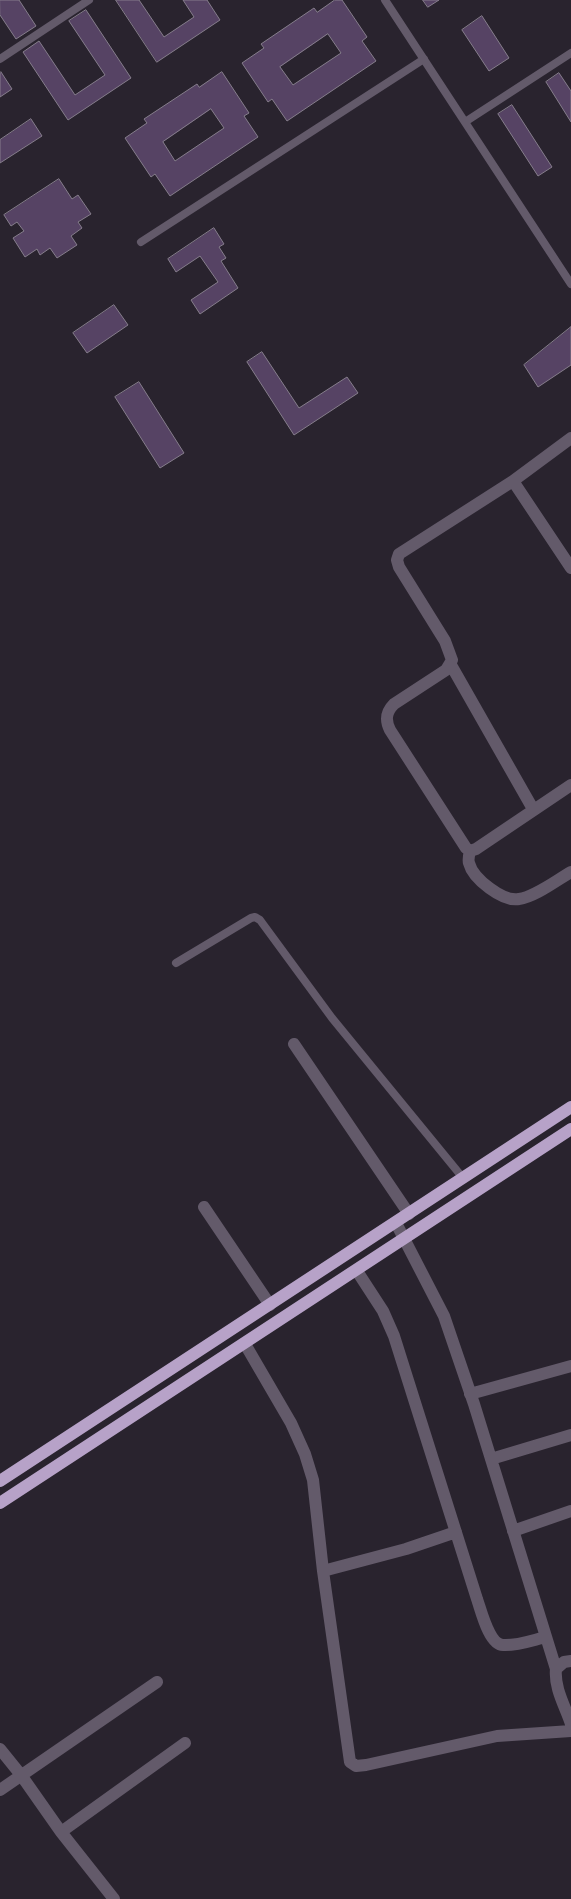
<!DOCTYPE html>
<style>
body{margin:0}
canvas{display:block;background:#29232e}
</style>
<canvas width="571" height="1899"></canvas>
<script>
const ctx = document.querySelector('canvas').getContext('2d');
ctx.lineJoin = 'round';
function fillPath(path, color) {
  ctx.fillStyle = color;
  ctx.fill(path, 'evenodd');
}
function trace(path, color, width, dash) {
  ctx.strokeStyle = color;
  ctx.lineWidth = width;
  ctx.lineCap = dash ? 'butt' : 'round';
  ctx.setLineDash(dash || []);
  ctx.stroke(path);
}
const building = new Path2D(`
 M0 0H19L36 26 16 39 0 15Z
 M116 0H139L164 37 194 17 183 0H207L220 20 157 62Z
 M335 0H342L367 37 362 41 376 61 287 121 272 99 268 102 242 63 264 48 261 44 314 8 317 12ZM328 34 341 53 293 85 280 67Z
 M423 0H439L428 7Z
 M86 10 131 78 68 120 23 52 39 41 75 95 105 75 69 21Z
 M482 16 509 58 489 71 462 30Z
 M1 72 12 89 0 97V73Z
 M222 72 249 113 244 116 258 137 170 196 155 174 151 177 125 138 147 123 144 119 197 84 199 87ZM211 109 224 128 175 161 163 142Z
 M559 73 571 91V122L546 82Z
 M512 105 552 167 538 176 498 114Z
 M31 119 42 136 0 163V140Z
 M59 179 72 199 78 195 91 214 78 222 82 228 71 236 77 245 57 258 50 248 40 255 37 249 25 257 13 238 24 231 17 222 11 226 4 215Z
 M214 228 224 244 219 247 226 258 221 261 238 288 200 314 191 300 218 282 200 256 176 272 168 259Z
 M114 305 128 325 87 353 73 333Z
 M571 327V365L538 387 524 365Z
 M262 352 299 408 347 377 358 393 294 435 247 362Z
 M139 382 184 453 160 468 115 397Z`);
fillPath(building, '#564364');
trace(building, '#857d8b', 1);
trace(new Path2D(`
 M385 0 571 284
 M0 59 89 0
 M465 122 571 53
 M141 242 424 59
 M176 963 251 918 255 917 260 920 332 1018 463 1178`), '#635a6a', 8);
trace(new Path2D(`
 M571 438 513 481 399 554 397 560 399 567 445 641 452 660 446 670 394 704C386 712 385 720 390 730L466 848 470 851 476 849 571 785
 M513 481 571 568
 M451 665 533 809
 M470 851C469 855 468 860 469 863 473 879 503 902 519 899 535 897 557 880 571 872
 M294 1044 409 1214
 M204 1207 270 1305
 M396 1223 444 1316 474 1404 556 1669
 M357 1271 383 1311 394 1336 477 1599C481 1610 489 1645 503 1645 517 1646 533 1640 546 1637
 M245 1344 291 1423 305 1454 313 1480 323 1571 350 1762 356 1766 366 1765 497 1736 571 1731
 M470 1394 571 1366
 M491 1459 571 1435
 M513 1531 571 1511
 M323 1571 406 1549 456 1532
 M571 1661 564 1662 556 1669C554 1688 565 1706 571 1724
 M0 1749 21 1775 61 1832 114 1899
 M0 1790 157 1682
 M61 1832 185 1743`), '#635a6a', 12);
trace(new Path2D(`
 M0 1481 571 1107
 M0 1503 571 1129`), '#b7a2c8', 12);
</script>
